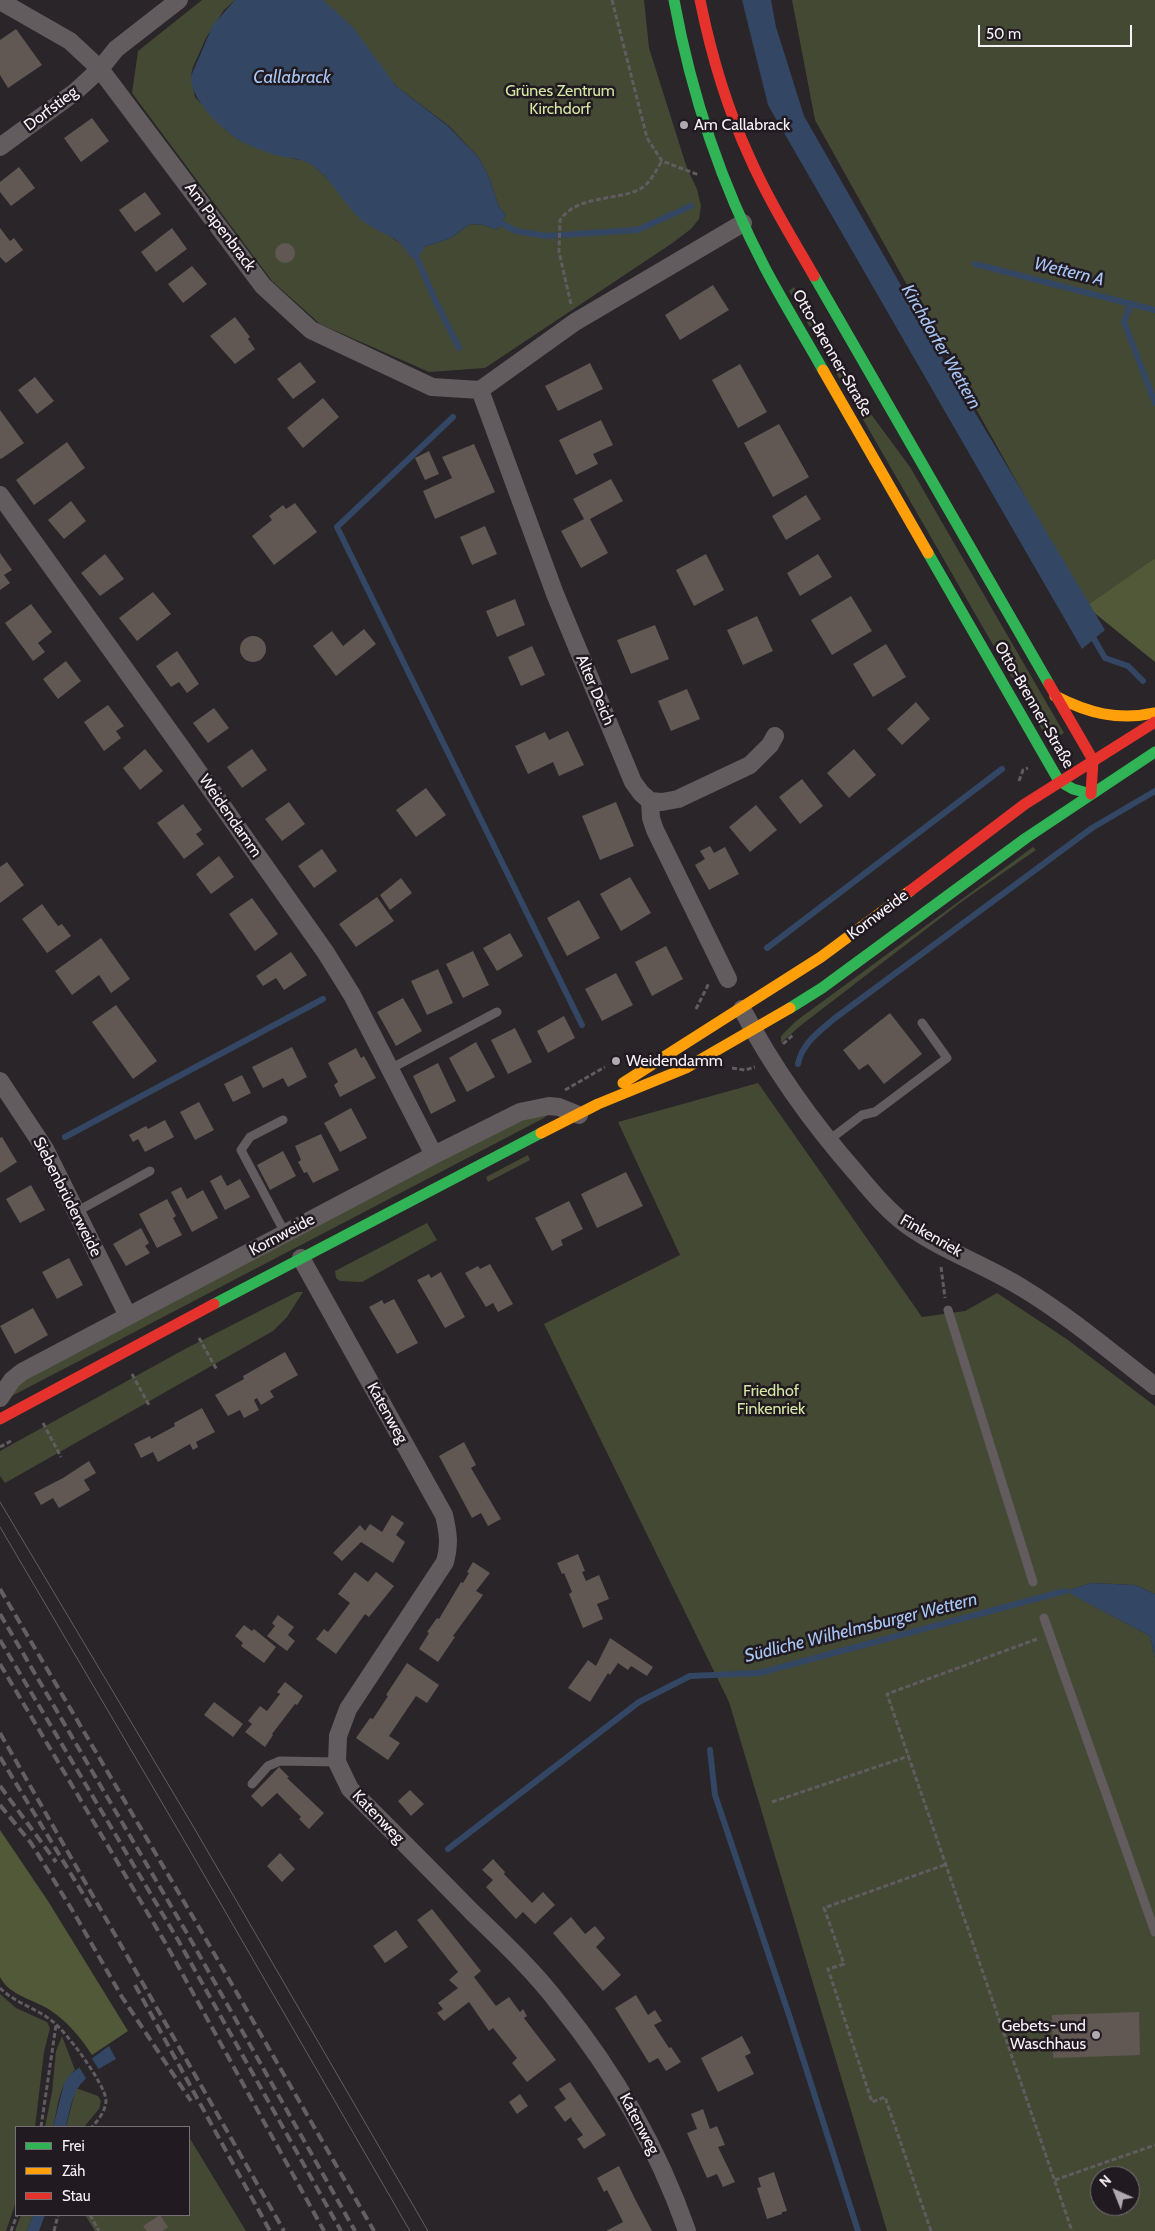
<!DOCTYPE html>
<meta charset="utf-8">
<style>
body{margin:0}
#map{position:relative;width:1155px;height:2231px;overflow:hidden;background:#292529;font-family:Cabin,sans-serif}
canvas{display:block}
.legend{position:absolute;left:15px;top:2126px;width:175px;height:90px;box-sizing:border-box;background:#211a21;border:1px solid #777077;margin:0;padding:6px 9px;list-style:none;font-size:15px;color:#f7f2f8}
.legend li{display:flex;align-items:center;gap:10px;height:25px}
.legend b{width:25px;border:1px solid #777077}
.north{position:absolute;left:1090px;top:2166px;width:50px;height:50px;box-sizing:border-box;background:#211a21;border:1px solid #777077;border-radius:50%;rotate:316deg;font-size:14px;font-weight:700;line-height:20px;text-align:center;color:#f7f2f8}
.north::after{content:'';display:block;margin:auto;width:18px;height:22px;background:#afaab0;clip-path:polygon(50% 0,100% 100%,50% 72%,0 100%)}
.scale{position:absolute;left:978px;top:25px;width:154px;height:22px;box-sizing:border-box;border:2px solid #f7f2f8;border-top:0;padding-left:6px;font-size:15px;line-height:18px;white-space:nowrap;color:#f7f2f8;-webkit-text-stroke:4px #211a21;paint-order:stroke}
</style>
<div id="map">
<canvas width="1155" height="2231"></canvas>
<ul class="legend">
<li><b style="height:6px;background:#30b455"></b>Frei</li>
<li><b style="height:6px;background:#ff9f0a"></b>Zäh</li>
<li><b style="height:6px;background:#e5322d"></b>Stau</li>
</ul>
<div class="north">N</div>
<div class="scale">50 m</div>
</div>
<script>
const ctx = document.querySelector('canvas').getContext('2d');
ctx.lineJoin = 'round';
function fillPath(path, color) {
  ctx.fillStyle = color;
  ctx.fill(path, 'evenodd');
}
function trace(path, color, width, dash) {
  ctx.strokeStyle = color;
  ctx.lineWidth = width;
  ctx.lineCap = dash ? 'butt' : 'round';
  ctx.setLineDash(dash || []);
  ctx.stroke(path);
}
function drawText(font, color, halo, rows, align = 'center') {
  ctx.font = font + ' Cabin,sans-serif';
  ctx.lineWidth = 5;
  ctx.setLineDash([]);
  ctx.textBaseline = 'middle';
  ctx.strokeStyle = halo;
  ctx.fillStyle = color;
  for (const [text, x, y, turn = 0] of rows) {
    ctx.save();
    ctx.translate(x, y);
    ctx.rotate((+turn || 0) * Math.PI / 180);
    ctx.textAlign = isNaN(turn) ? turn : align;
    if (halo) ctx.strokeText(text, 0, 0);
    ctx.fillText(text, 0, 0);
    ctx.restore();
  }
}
fillPath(new Path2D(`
 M202 0H235L224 10 206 38 193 67 191 76 195 97 227 131 239 140 294 159 304 160 313 165 338 189 341 196 384 232 404 246 424 247 451 238 470 224 484 225 497 230 506 215 499 207 489 177 479 158 449 126 396 86 323 0H644L649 48 687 168 697 189 701 206 699 219 691 229 671 244 485 368 429 372 320 324 272 281 132 93 138 51Z
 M792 0H1155V558L1086 606 815 120Z
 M794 287 862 402 910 467 1064 733 1049 742 789 291Z
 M1033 847 1036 850 964 900 800 1026 781 1043V1036L796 1021Z
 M758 1083 922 1317 965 1311 997 1293 1068 1340 1155 1406V1594L1135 1585 1091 1583 1066 1591 1150 1636 1155 1658V2231H887L729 1702 544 1324 680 1255 618 1122ZM1100 2176H1130V2206H1100Z
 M547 1115 544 1118 10 1397 17 1382 523 1117Z
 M528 1155 530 1160 488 1182 486 1177Z
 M427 1223 437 1240 362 1282 340 1281 336 1278 335 1271Z
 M297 1292H303L287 1317 273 1331 5 1483 0 1476V1451L185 1349Z
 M0 1994 16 2008 47 2022 50 2028 44 2052 35 2127H16V2202L6 2231H0Z
 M62 2036 75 2070C59 2083 58 2108 53 2127H45L52 2092 56 2051Z
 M76 2088 98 2096 101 2101 99 2109 84 2127H66Z
 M189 2137 246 2231H95L85 2215H189Z
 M21 2215H33L27 2231H15Z`), '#444934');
fillPath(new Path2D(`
 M1155 558V662L1086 606Z
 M0 1830 48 1901 128 2031 92 2055C81 2038 68 2022 50 2010 33 1999 10 1996 0 1977Z`), '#515938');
fillPath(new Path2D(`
 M235 0H323L353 27 396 86 448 126 479 158 489 177 499 207 506 215 497 230 484 225 470 224 451 238 424 247 422 253 411 258C397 233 384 237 364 222 344 206 334 181 312 165 301 157 285 159 272 154 261 150 247 145 237 139 219 126 190 99 191 76L213 25Z
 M742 0H771L776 27 804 116 946 364 1105 630 1082 649 768 105Z
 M1091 1583 1135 1585 1155 1594V1658L1150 1636 1065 1591Z
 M109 2046 116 2059C77 2081 75 2085 66 2127H53L64 2084 69 2075Z
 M33 2215H45L39 2231H27Z`), '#334663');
fillPath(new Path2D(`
 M90 2056 100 2071 87 2080 78 2065Z`), '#292529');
trace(new Path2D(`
 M501 223 516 231 546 236 637 230 691 206
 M416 256 436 302 459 348
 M975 264 1155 310
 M1131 303 1124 322 1155 403
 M453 417 337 527 582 1025
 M1090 632 1105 658 1128 666 1143 681
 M767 948 1002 769
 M798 1064C802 1043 820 1031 835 1018L1092 828 1155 791
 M65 1137 323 999
 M710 1750 715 1795 790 2018 858 2231
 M448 1849 639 1702 690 1676 759 1673 1065 1591`), '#334663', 6);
fillPath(new Path2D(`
 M16 29 42 65 8 88 0 75V40Z
 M92 118 109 141 81 162 64 138Z
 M19 167 35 188 11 206 0 192V182Z
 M145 192 161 214 135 232 119 210Z
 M0 228 10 241 14 238 23 250 6 263 0 257Z
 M172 228 187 249 156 272 141 252Z
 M275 253a10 10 0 1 1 20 0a10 10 0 1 1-20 0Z
 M192 266 207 284 183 303 168 284Z
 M713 285 729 310 680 340 665 315Z
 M235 317 250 337 248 339 255 349 235 364 210 336Z
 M300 362 316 382 293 399 277 379Z
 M590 363 603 389 558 411 545 386Z
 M740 364 767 412 738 428 712 380Z
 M35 377 54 401 37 414 18 390Z
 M323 398 339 417 303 448 287 428Z
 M0 410 24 443 1 459 0 458Z
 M601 420 613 445 593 454 598 464 576 475 559 440Z
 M779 424 809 477 773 497 744 443Z
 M67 442 85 468 34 505 16 480Z
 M474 444 495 492 435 519 423 491 452 478 442 457Z
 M429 451 439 474 425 480 415 458Z
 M611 479 623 501 590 519 608 553 581 568 561 531 584 519 573 499Z
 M806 495 821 519 786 540 772 516Z
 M71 501 86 521 64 539 48 520Z
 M295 503 317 532 274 565 252 536 272 520 269 516 283 505 286 509Z
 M485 526 497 554 472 565 460 537Z
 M0 553 12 570 4 575 10 583 0 590Z
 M105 554 124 579 100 596 81 573Z
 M706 554 724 590 694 606 676 570Z
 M818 554 832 577 800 596 787 573Z
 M153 592 171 614 137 641 119 618Z
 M851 596 872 631 832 655 811 620Z
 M515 599 525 625 497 637 486 611Z
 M31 604 52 632 38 643 45 652 33 661 5 623Z
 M757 616 773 651 743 665 727 630Z
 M655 625 669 659 631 674 617 640Z
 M364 629 376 644 336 676 313 646 332 631 343 646Z
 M240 649a13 13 0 1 1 26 0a13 13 0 1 1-26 0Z
 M886 644 906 677 873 697 853 664Z
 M532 646 545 675 521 686 508 657Z
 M177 651 199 684 187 693 179 682 171 687 156 666Z
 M66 661 81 681 58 699 43 679Z
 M687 689 700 719 671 731 658 701Z
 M916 702 930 719 902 745 887 729Z
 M108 705 124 726 116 731 121 738 104 751 84 722Z
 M214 708 229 728 208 743 193 723Z
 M568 731 584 765 559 776 553 762 528 774 515 746 545 732 549 740Z
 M145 749 163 771 140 790 123 768Z
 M252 749 267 770 242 788 227 767Z
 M854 749 876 775 849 798 827 773Z
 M802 779 823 806 800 824 779 797Z
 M426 788 446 815 416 837 396 810Z
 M289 802 305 824 282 841 265 819Z
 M616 802 634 846 600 860 582 816Z
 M183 804 202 830 196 834 204 844 184 859 157 823Z
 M756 805 777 830 750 852 729 827Z
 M710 846 714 853 725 847 739 874 709 890 695 865 705 859 700 851Z
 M322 849 337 871 314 888 298 866Z
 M219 856 234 877 211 894 196 874Z
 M7 862 24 885 0 903V867Z
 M630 877 651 913 621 931 600 894Z
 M401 878 412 893 390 910 380 895Z
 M377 897 394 921 356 947 339 924Z
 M252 898 278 934 255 951 229 914Z
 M579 900 600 938 567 956 547 918Z
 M42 904 58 926 62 924 71 936 47 953 22 919Z
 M510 933 523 956 497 971 483 948Z
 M101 938 130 979 111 993 99 975 72 995 55 971Z
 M666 946 683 979 652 996 635 962Z
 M473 951 489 985 463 998 446 964Z
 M291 952 307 975 284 990 276 978 263 986 256 976Z
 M438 969 453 1003 427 1015 411 981Z
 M616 973 633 1005 602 1021 585 989Z
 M403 998 422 1031 396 1046 377 1012Z
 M116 1005 157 1061 133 1079 92 1022Z
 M890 1013 922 1054 884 1084 868 1064 859 1070 843 1050Z
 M564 1016 575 1038 548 1053 537 1031Z
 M515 1028 532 1062 508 1074 491 1040Z
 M476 1042 495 1077 467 1092 449 1058Z
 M292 1047 307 1077 288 1087 283 1078 263 1088 252 1067Z
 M356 1048 361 1058 364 1056 376 1078 340 1097 334 1085 338 1082 328 1063Z
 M438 1063 456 1101 431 1114 413 1076Z
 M242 1075 251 1093 233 1102 224 1084Z
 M199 1102 214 1130 195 1140 180 1112Z
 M351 1108 367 1138 340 1152 324 1123Z
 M165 1120 174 1137 145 1152 138 1139 133 1142 129 1135 146 1126 148 1129Z
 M321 1134 339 1170 313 1183 307 1172 304 1173 298 1162 301 1160 295 1146Z
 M2 1137 17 1162 0 1173V1138Z
 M283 1151 296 1176 270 1190 257 1165Z
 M626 1172 643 1206 597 1228 581 1194Z
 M221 1175 227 1186 240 1179 250 1197 225 1210 210 1181Z
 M31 1185 45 1210 20 1223 6 1199Z
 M181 1187 187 1199 203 1190 218 1218 192 1232 171 1192Z
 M167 1199 176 1216 173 1218 182 1235 157 1248 139 1214Z
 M569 1201 583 1229 561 1240 563 1245 552 1251 535 1218Z
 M141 1228 149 1243 145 1246 150 1253 126 1266 113 1244Z
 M69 1258 83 1285 57 1299 42 1272Z
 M490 1264 513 1304 498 1312 493 1303 486 1307 465 1273 478 1266 480 1269Z
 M441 1272 465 1317 445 1328 417 1280 429 1274 431 1278Z
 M394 1299 418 1343 397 1354 369 1307 382 1300 384 1304Z
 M33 1308 48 1335 15 1354 0 1326Z
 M285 1352 298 1375 270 1391 274 1397 261 1405 257 1398 254 1400 259 1410 244 1418 240 1410 228 1416 215 1395 244 1379 243 1376Z
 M202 1408 215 1432 196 1442 198 1447 193 1450 190 1444 158 1462 153 1452 141 1458 134 1444 150 1436 151 1439 175 1426 174 1423Z
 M464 1442 476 1465 471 1468 501 1519 488 1526 481 1513 472 1518 439 1456Z
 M89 1461 96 1473 84 1480 90 1490 59 1508 53 1498 41 1505 34 1493 63 1478Z
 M392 1515 404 1523 396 1535 405 1542 393 1563 361 1542 342 1561 333 1553 360 1525 365 1531 370 1524 382 1532Z
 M578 1554 585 1571 582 1572 586 1581 599 1575 609 1599 597 1604 603 1619 583 1628 569 1594 572 1592 564 1573 562 1574 557 1563Z
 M473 1562 490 1573 476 1591 483 1595 453 1636 455 1637 438 1662 419 1649 429 1633 427 1632 437 1618 439 1619 461 1582 463 1583 469 1573 467 1572Z
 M355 1572 368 1582 376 1572 394 1586 369 1617 365 1614 336 1654 316 1639 324 1629 328 1632 350 1603 338 1594Z
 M278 1615 294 1627 288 1635 295 1641 287 1651 267 1636 275 1626 272 1623Z
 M244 1625 252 1631 254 1629 276 1647 264 1663 241 1646 243 1643 235 1636Z
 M610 1638 653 1667 647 1676 631 1666 628 1670 618 1663 610 1675 608 1673 590 1702 568 1688 588 1660 596 1666Z
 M407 1663 439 1685 427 1703 416 1696 389 1736 400 1743 388 1760 356 1738 370 1718 373 1719 388 1696 386 1695Z
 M285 1682 303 1696 297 1705 295 1704 272 1734 273 1735 265 1747 245 1732 252 1724 248 1721 260 1706 267 1711 280 1694 277 1692Z
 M214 1702 243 1724 233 1737 204 1715Z
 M279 1767 289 1777 287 1778 324 1813 309 1829 299 1819 301 1817 277 1793 262 1807 251 1796Z
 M410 1790 424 1804 411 1816 398 1801Z
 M280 1853 295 1869 282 1882 267 1866Z
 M493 1859 505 1872 504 1874 532 1903 543 1892 555 1905 535 1924 523 1912 516 1919 486 1887 493 1880 482 1870Z
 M432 1909 481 1971 474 1977 496 2006 509 1997 520 2012 523 2009 527 2016 524 2018 556 2060 527 2082 512 2063 517 2058 493 2028 489 2031 469 2002 444 2021 437 2013 443 2009 438 2003 458 1988 449 1980 458 1972 417 1920Z
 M571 1917 585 1934 595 1926 605 1938 596 1947 621 1975 603 1991 553 1933Z
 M396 1930 408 1947 385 1963 373 1946Z
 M636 1995 648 2015 655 2010 662 2021 654 2025 669 2048 671 2047 681 2062 666 2071 658 2058 649 2063 615 2008Z
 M1139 2012 1140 2055 1053 2058 1052 2015Z
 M742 2036 751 2053 745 2056 754 2074 718 2092 701 2058Z
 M570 2082 606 2135 584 2149 577 2139 583 2135 572 2120 571 2117 565 2122 554 2107 566 2099 559 2089Z
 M520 2094 528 2106 517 2114 509 2102Z
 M703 2109 710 2129 717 2126 725 2145 718 2147 735 2182 723 2187 717 2174 707 2178 687 2133 697 2129 691 2114Z
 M619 2166 635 2199 652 2231H606L623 2222 607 2190 604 2192 597 2178Z
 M774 2172 787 2211 782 2212V2214L767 2219 757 2188 761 2187 758 2178Z
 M160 2215 168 2227 162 2231H147L143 2226Z`), '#615854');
trace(new Path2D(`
 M612 0 647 138 662 161 699 175
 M571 304 559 252 560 220C577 195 616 201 640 189 650 184 656 170 662 161
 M1019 781 1023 770 1028 768
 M696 1009 709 983
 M783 1044 793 1035
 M732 1068 745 1070 755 1067
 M565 1090 605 1067
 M941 1267 945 1298
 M199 1338 217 1370
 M132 1374 150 1407
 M43 1423 61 1457
 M0 1447 11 1441
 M1037 1639 887 1694 1072 2231
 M772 1802 909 1756
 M0 1988C15 2003 36 2008 52 2021 66 2031 105 2084 106 2100 106 2111 98 2120 92 2127
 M41 2127 56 2025
 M1055 2180 1155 2145
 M90 2215 99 2231
 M11 2231 17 2215
 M54 2231 58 2215
 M931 2231 885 2097 872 2102 828 1969 844 1964 824 1908 947 1864`), '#605c5f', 3, [5, 2.5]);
trace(new Path2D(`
 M390 1069 497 1012
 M283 1120 250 1137 241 1150 285 1233
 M829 1140 862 1115 875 1112 947 1058 922 1023
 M76 1212 150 1171
 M948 1310 1033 1582
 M1044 1618 1155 1932
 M252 1784 268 1766 280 1761 337 1762`), '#625c5e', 9);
trace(new Path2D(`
 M0 1 70 41 100 69 263 286 311 330 432 387 480 390
 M0 147 75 92 100 69 116 49 179 0
 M480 390 555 594 633 782 641 793 650 801 651 818 655 830 728 979
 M480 390 575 322 743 223
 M0 495 183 750 326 953 352 995 434 1155
 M650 801 662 802 678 799 750 765 770 745 775 736
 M742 1009C773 1068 813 1124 857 1174 872 1192 888 1211 907 1225 943 1251 986 1265 1024 1289 1070 1317 1112 1353 1155 1386
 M0 1081 45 1149 128 1316
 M301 1258 444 1515C448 1532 450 1545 445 1562L348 1709 338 1736 337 1762 350 1789C391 1830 432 1871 473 1913 503 1942 534 1971 559 2004 614 2072 658 2148 687 2231
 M0 1398 12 1380 22 1372 434 1155 520 1112 549 1106 559 1107 579 1115`), '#625c5e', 18);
trace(new Path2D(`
 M674 0C691 93 721 184 765 268 783 302 804 336 823 370
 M814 276 1049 684
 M928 553 1059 781 1073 789 1091 794
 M790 1008 822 988 1026 838 1155 752
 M214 1304 541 1133`), '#30b455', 11);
trace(new Path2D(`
 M823 370 928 553
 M1055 696C1088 713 1118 721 1155 713
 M623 1083 821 957 910 891
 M541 1133 598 1104 686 1068 790 1008`), '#ff9f0a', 11);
trace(new Path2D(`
 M700 0C711 54 726 106 749 156 767 197 791 236 814 276
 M1049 684 1093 760 1091 794
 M910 891 1025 804 1155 722
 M0 1419 214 1304`), '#e5322d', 11);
trace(new Path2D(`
 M0 1502 193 1826 428 2231
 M0 1527 181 1835 410 2231`), '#646062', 1);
trace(new Path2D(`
 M0 1589 200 1929 374 2231
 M0 1614 188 1935 355 2231
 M0 1640 178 1940 341 2231
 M0 1664 166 1944 324 2231
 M0 1733 284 2231
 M0 1757 91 1907
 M0 1786 56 1862
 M0 1805 31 1843 74 1913 122 1997 191 2101
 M135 1985 270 2231`), '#646062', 4, [10, 5]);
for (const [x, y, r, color] of [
 [684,125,5,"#afaab0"],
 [616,1061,5,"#afaab0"],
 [1096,2035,5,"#afaab0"]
]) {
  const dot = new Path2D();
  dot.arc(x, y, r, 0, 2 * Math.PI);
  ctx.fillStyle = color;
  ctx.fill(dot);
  trace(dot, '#211a21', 2);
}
drawText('16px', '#d5e7a3', '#211a21', [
 ["Grünes Zentrum",560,91],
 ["Kirchdorf",560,109],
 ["Friedhof",771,1391],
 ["Finkenriek",771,1409]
]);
drawText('16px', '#f7f2f8', '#211a21', [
 ["Dorfstieg",51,109,-37],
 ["Am Papenbrack",220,227,53],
 ["Otto-Brenner-Straße",832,353,60],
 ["Alter Deich",595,690,67],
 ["Otto-Brenner-Straße",1034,705,60],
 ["Weidendamm",230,816,55],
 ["Kornweide",878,915,-37],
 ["Siebenbrüderweide",67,1197,63],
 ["Kornweide",282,1235,-28],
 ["Finkenriek",931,1236,30],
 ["Katenweg",387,1413,61],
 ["Katenweg",378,1817,46],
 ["Katenweg",639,2124,62]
]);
drawText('16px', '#f7f2f8', '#211a21', [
 ["Am Callabrack",694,125],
 ["Weidendamm",626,1061],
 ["Gebets- und",1086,2026,"right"],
 ["Waschhaus",1086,2044,"right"]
], 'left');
drawText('italic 18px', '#a8c6f4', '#211a21', [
 ["Callabrack",292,78],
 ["Wettern A",1069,272,14],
 ["Kirchdorfer Wettern",941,347,60],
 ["Südliche Wilhelmsburger Wettern",861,1628,-14]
]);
</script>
